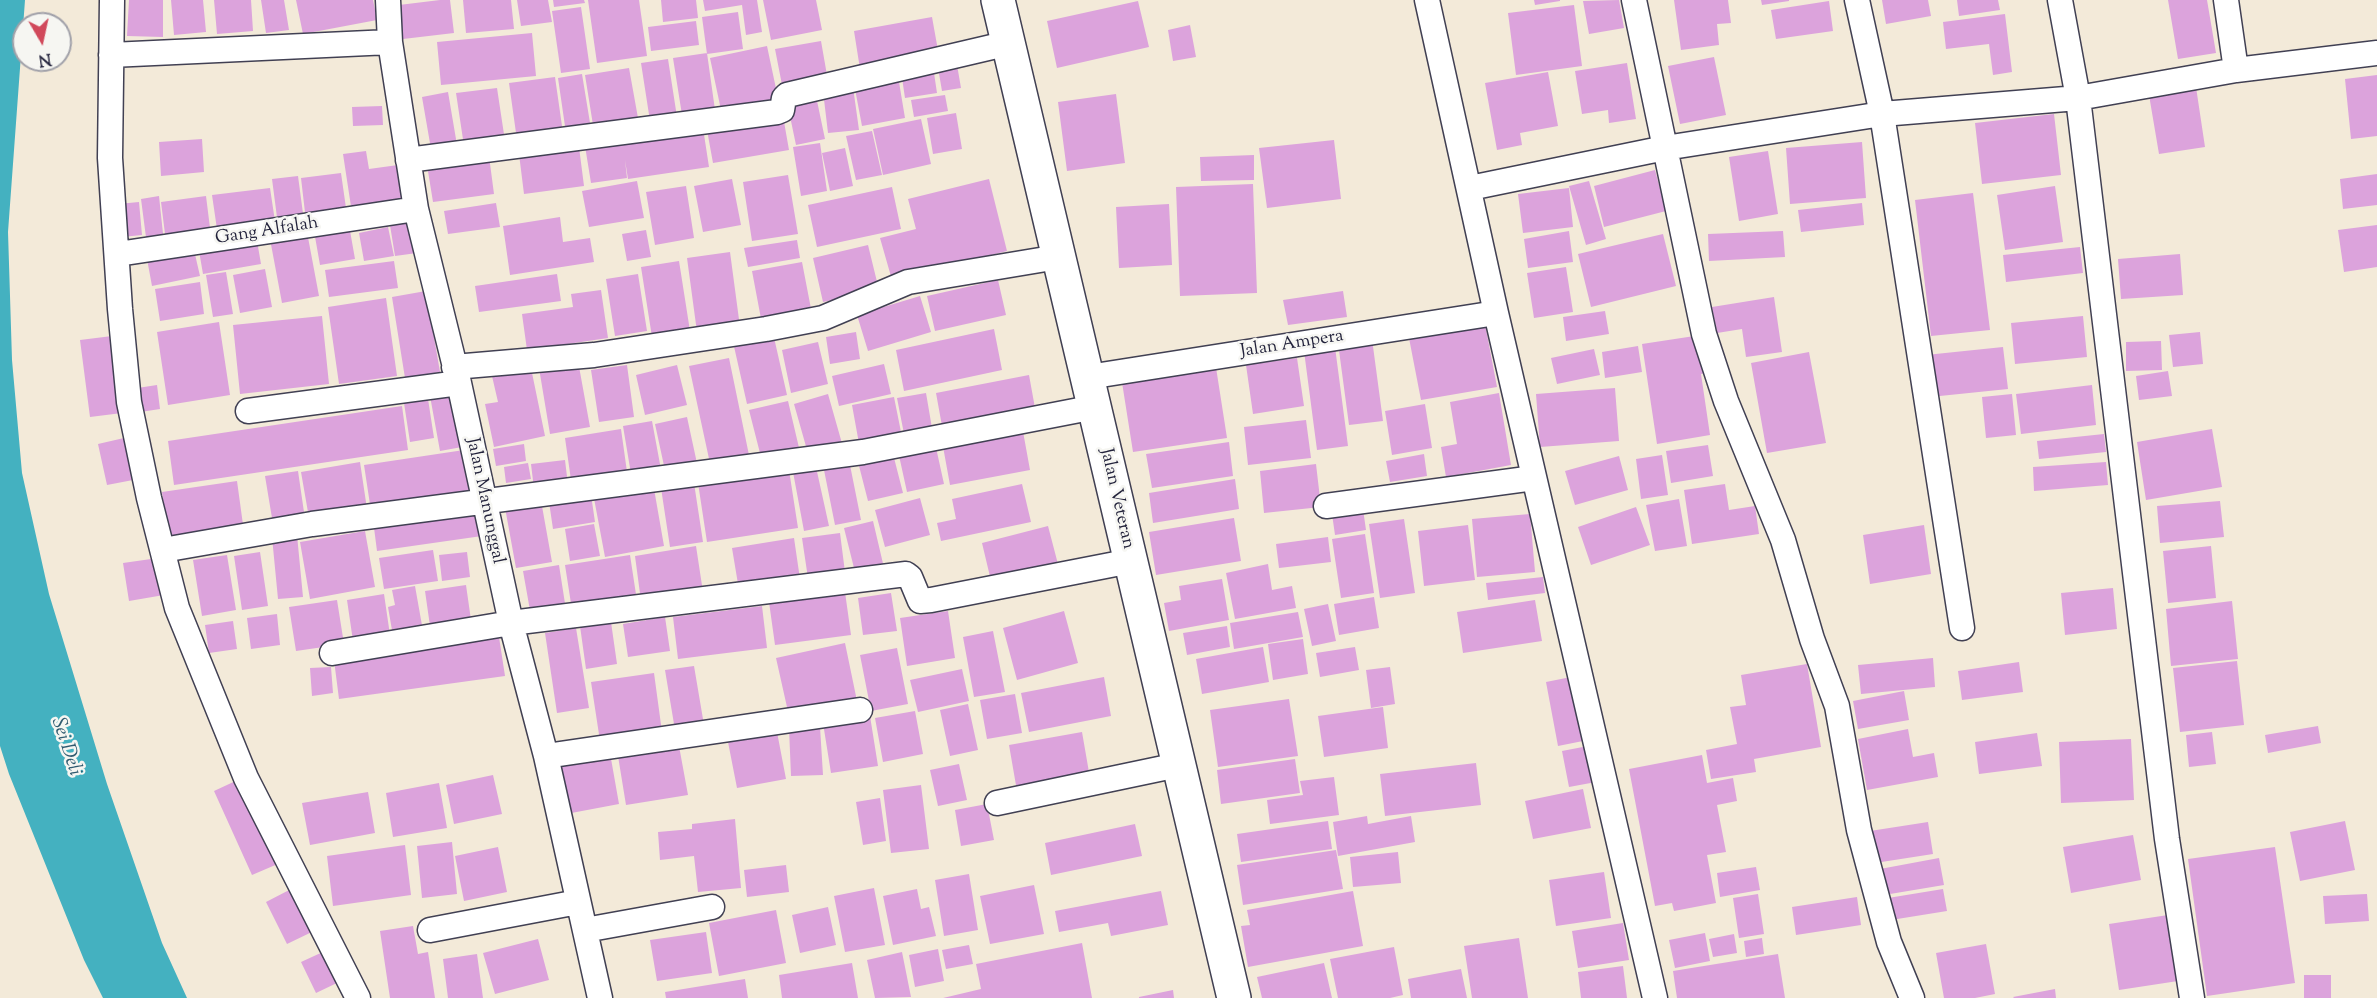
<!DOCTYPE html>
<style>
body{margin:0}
#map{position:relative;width:2377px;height:998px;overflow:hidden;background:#f3ead9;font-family:"Sorts Mill Goudy",serif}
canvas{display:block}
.north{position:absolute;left:12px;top:12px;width:60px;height:60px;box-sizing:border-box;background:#f6f6f2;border:2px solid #a1a1a9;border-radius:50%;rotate:171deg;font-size:16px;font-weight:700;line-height:24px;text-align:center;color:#22223b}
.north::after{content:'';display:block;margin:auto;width:21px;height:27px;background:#d1495b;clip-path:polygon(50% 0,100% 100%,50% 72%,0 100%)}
</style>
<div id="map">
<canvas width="2377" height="998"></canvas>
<div class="north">N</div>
</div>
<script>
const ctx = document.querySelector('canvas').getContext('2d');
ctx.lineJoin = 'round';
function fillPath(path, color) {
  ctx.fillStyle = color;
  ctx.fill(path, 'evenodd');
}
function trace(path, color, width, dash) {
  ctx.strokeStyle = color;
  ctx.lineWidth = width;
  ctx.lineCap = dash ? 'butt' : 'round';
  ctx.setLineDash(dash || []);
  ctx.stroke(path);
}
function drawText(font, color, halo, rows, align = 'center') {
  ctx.font = font + ' "Sorts Mill Goudy",serif';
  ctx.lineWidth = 5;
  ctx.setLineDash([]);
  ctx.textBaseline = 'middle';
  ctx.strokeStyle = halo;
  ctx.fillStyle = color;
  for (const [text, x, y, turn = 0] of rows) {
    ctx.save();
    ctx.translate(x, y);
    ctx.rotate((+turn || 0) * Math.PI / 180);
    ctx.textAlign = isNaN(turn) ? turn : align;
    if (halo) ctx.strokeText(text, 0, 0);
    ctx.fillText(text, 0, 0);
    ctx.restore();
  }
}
fillPath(new Path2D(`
 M0 0H25L8 232 12 360 22 473 49 594 107 784 162 943 187 998H103L84 960 9 774 0 746Z`), '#44b1c0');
fillPath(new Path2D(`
 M129 0H163V37L127 36Z
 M171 0H203L206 32 174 35Z
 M214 0H251L253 31 217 34Z
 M261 0H284L289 30 266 33Z
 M296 0H373L377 20 303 34Z
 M440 0H450L454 33 403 39 399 5Z
 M463 0H511L514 29 466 33Z
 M517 0H548L552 22 521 26Z
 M553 0H584L585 3 554 7Z
 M588 0H639L647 56 597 63Z
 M661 0H696L698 18 663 22Z
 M703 0H757L762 32 746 35 742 5 705 11Z
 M763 0H816L822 30 771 40Z
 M1534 0H1560V1L1535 5Z
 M1619 0 1624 28 1589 34 1583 1Z
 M1674 0H1728L1731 23 1717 24 1719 45 1681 50Z
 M1761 0H1789V1L1762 5Z
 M1882 0H1928L1931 16 1886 24Z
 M1957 0H1998L2000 10 1959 16Z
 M2168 0H2207L2216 53 2178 59Z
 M1138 1 1149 47 1057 68 1047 21Z
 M1829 1 1833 31 1776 39 1771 10Z
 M1574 5 1582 66 1516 75 1508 13Z
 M581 7 590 69 561 73 552 11Z
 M738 12 743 49 707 54 702 17Z
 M2005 14 2012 72 1993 75 1989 44 1946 49 1943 22Z
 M932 17 939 56 860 69 854 31Z
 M696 21 699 45 651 51 648 27Z
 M1190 25 1196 57 1173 61 1168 30Z
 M532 33 536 76 441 85 437 42Z
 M821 41 828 81 783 90 775 49Z
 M767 46 778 98 721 110 710 58Z
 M707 53 715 110 682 115 673 58Z
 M1714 57 1726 115 1680 124 1668 66Z
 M668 59 677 117 650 121 641 63Z
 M956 59 961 88 942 91 937 62Z
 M1627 63 1636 119 1609 123 1608 110 1582 114 1575 71Z
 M629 68 638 118 593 125 585 75Z
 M1548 72 1558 126 1520 133 1522 145 1497 150 1485 83Z
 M934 73 937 93 905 98 902 78Z
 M582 74 591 129 566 133 558 78Z
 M2377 75V136L2351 139 2345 79Z
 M555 77 563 133 517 140 509 83Z
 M899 82 905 118 862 126 855 89Z
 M853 87 859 130 828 133 823 91Z
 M2196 87 2205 147 2159 154 2149 95Z
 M497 88 505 141 464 146 456 93Z
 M448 92 457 145 431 149 422 97Z
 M1116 94 1125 163 1067 171 1058 102Z
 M945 95 948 111 914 117 911 100Z
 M816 96 825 139 796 145 787 102Z
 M382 106 383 125 353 126 352 107Z
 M956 113 962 149 933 154 927 118Z
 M2054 114 2061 175 1982 184 1975 123Z
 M783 116 789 150 713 163 707 130Z
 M921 119 931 164 883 175 873 129Z
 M703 128 709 167 628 179 625 160 627 178 591 183 585 146Z
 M872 131 882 175 856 180 846 136Z
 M202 139 204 172 161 176 159 142Z
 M1334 140 1341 199 1267 208 1259 148Z
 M1862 142 1866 198 1790 204 1786 148Z
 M820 143 827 191 801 196 793 147Z
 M579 147 584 186 524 194 519 154Z
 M845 148 853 186 830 191 822 153Z
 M366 151 369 169 398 165 404 204 352 213 343 154Z
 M1768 151 1778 214 1739 221 1729 157Z
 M1254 155V180L1201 181 1200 157Z
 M489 156 494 194 433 202 427 165Z
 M1655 170 1666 211 1604 227 1594 186Z
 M341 173 347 215 306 221 301 178Z
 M2377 174V205L2343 209 2340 179Z
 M788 175 798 234 752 241 743 182Z
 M298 176 304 221 278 225 272 179Z
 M732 179 741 225 703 232 694 186Z
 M989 179 1007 251 892 280 880 238 916 229 908 199Z
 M637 181 644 218 589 227 582 191Z
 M1589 181 1606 239 1586 245 1569 186Z
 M1253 184 1257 293 1180 296 1176 187Z
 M686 186 694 238 655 245 646 192Z
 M2055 186 2063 242 2005 250 1997 195Z
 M892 187 901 229 817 247 808 205Z
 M270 188 276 228 218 236 212 195Z
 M1569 188 1573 227 1523 233 1518 194Z
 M1973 193 1990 330 1931 336 1915 200Z
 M159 196 164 243 147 245 141 199Z
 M206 196 211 236 166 242 161 202Z
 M139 202 142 235 122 237 118 204Z
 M496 203 500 227 448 234 444 211Z
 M1862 203 1864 225 1801 232 1798 210Z
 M1169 204 1172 265 1119 268 1116 207Z
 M411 216 417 253 395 256 389 219Z
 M560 217 563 242 590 238 594 262 510 275 503 226Z
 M349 225 355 259 320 265 314 231Z
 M2377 225V267L2344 272 2338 230Z
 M388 227 394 256 364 261 359 233Z
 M646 230 651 257 627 261 622 234Z
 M1569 231 1573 262 1528 268 1524 239Z
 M1783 231 1785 257 1709 261 1708 234Z
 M307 232 319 296 282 303 270 239Z
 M1663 234 1676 286 1591 307 1578 254Z
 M256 235 261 264 203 274 198 245Z
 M797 240 800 258 748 267 744 248Z
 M868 245 879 290 823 302 813 258Z
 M2080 247 2083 273 2006 282 2003 255Z
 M194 250 200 276 152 286 147 259Z
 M730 252 740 327 697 332 687 258Z
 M2180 254 2183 295 2121 299 2118 259Z
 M394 261 398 288 329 297 325 270Z
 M679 261 690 331 652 337 641 267Z
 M802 262 812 314 762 324 752 271Z
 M1566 267 1573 312 1534 318 1527 273Z
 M265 269 272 307 240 313 233 275Z
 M226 272 233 314 213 317 206 275Z
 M557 274 561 301 479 312 475 286Z
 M638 274 647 331 615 336 606 279Z
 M998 280 1006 315 935 331 927 296Z
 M200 282 204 314 160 321 155 289Z
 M601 290 608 338 527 350 522 314 573 307 571 294Z
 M426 291 440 372 405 378 392 297Z
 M1343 291 1347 317 1288 325 1283 300Z
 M920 296 931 332 868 351 857 315Z
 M1774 297 1782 352 1746 357 1742 329 1717 333 1712 307Z
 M386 298 397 376 339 384 328 307Z
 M1605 311 1609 334 1566 341 1563 317Z
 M322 316 329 384 240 394 233 325Z
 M2083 316 2087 357 2015 364 2011 323Z
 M219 322 230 395 168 405 157 332Z
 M1485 324 1497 387 1421 400 1409 338Z
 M994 329 1002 370 904 391 896 350Z
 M856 332 860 359 830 364 826 337Z
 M2200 332 2203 364 2173 367 2169 335Z
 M773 333 787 395 747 404 733 342Z
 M1701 335 1706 373 1701 374 1710 435 1657 444 1642 344Z
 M112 336 122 413 90 417 80 340Z
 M1372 339 1383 421 1349 425 1338 343Z
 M2161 341 2162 370 2126 371V342Z
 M818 342 828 384 791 393 782 350Z
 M1638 346 1642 372 1605 378 1602 352Z
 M1335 347 1348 446 1317 450 1304 351Z
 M2003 347 2008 389 1930 397 1926 355Z
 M1594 349 1600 375 1557 384 1551 358Z
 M1809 352 1826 443 1767 453 1751 363Z
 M729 358 750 460 711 468 689 366Z
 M1297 358 1304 406 1253 414 1246 365Z
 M578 361 590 427 550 434 539 368Z
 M1215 361 1227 438 1133 452 1121 376Z
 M884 364 891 394 839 406 832 376Z
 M627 365 634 417 599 422 591 370Z
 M677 365 687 405 645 415 636 375Z
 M531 368 545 436 494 447 485 404 498 402 492 376Z
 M2168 371 2172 396 2139 400 2136 376Z
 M1029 375 1035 408 942 426 936 393Z
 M157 385 160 409 134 413 131 389Z
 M2092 385 2096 425 2021 434 2016 394Z
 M1615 388 1619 441 1540 447 1536 394Z
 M452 392 462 447 440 451 430 396Z
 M926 393 933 434 905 439 897 398Z
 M1499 393 1511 465 1446 477 1441 447 1457 444 1450 402Z
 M828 394 843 447 809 457 794 404Z
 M2012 394 2016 435 1986 438 1982 397Z
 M894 397 903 442 860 449 852 405Z
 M428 399 434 438 410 442 404 403Z
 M788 401 800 452 762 461 749 410Z
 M1425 404 1432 448 1392 455 1385 411Z
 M402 406 408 450 174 485 168 441Z
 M687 417 698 468 666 475 655 424Z
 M1306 420 1311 458 1248 465 1244 427Z
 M652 421 662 475 632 480 623 426Z
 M1022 426 1030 470 950 485 942 441Z
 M621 429 628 479 572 487 565 438Z
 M2212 429 2222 487 2146 500 2137 442Z
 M2104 434 2106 452 2039 459 2037 441Z
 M124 438 133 480 107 485 98 444Z
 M1229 442 1233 476 1152 488 1146 454Z
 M935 443 944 484 907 492 898 451Z
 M524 444 526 461 496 466 493 449Z
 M1708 445 1713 476 1671 483 1666 451Z
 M464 450 471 496 371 511 364 465Z
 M892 450 903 493 868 501 857 458Z
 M1424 454 1427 476 1390 482 1386 461Z
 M1662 455 1668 495 1641 499 1636 459Z
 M1619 456 1628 490 1575 505 1565 471Z
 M565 460 568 485 534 489 531 464Z
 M849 460 861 520 835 525 823 465Z
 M360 462 367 509 309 518 301 472Z
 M2106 462 2108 485 2034 491 2033 467Z
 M528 463 531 479 506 483 504 467Z
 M1316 464 1321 507 1264 513 1260 471Z
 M816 467 829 526 804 531 793 472Z
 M789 470 798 528 707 542 698 483Z
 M298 471 305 519 273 524 265 476Z
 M1235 479 1239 509 1153 523 1149 493Z
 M237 481 244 532 169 542 162 492Z
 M653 483 664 546 605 557 593 493Z
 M694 483 703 542 670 547 661 488Z
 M1022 484 1031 522 941 541 937 523 956 519 952 499Z
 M1725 484 1729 510 1755 506 1759 534 1692 544 1684 490Z
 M590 488 595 522 553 529 548 495Z
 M540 495 552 562 516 568 504 502Z
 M920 498 930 535 885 547 875 510Z
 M1679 499 1687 546 1655 551 1646 505Z
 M2220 501 2224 537 2160 543 2157 506Z
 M1362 502 1366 530 1335 535 1331 507Z
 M477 505 482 536 377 551 373 520Z
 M1636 507 1650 545 1591 565 1578 527Z
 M1530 514 1535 572 1477 577 1472 519Z
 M1234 518 1241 561 1156 575 1149 532Z
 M1404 519 1415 593 1380 598 1369 524Z
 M873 521 885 572 857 580 844 528Z
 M594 524 600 556 570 561 565 529Z
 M1468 525 1475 580 1424 586 1418 531Z
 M1924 525 1931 574 1870 584 1863 535Z
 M1048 526 1059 568 992 585 982 543Z
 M365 531 375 587 310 599 300 542Z
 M840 533 846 580 809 585 802 538Z
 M1365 534 1374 593 1341 598 1332 539Z
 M297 535 303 597 278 599 272 537Z
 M1328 537 1331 562 1279 568 1276 544Z
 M794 538 800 579 739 590 732 548Z
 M696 546 703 592 641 601 635 556Z
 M2211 546 2216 598 2168 603 2163 551Z
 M433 550 438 581 384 589 379 558Z
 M260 552 268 606 242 610 234 556Z
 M467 552 470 577 442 581 439 555Z
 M227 555 236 610 202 616 193 560Z
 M630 555 637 601 572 610 565 565Z
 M158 558 164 595 129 601 123 563Z
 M1268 564 1272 590 1292 586 1296 608 1235 619 1226 573Z
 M559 565 566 610 531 616 523 571Z
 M1543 577 1545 593 1488 600 1486 583Z
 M1222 579 1229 620 1169 631 1164 603 1181 600 1179 586Z
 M466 585 471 620 430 626 425 591Z
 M415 586 423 631 393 636 388 607 395 605 392 590Z
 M2113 588 2117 629 2065 635 2061 593Z
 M845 592 851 635 775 645 769 602Z
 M891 593 897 631 863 635 858 598Z
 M384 594 390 635 353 641 347 600Z
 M1374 597 1379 628 1339 635 1334 604Z
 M337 600 344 644 296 651 289 607Z
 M1535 600 1542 641 1463 653 1457 612Z
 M2232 601 2238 659 2171 666 2166 609Z
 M1328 604 1336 641 1312 646 1304 609Z
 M762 606 767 648 678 659 673 617Z
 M948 611 955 658 907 666 900 618Z
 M1064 611 1078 663 1017 680 1003 628Z
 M1298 612 1303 637 1234 649 1230 623Z
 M277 614 280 645 251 649 247 618Z
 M665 617 670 651 628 657 623 624Z
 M233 621 237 649 209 653 205 625Z
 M611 622 617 664 586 669 580 626Z
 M1227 626 1230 647 1187 655 1183 633Z
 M576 628 589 708 557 713 545 633Z
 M993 631 1005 692 974 697 963 637Z
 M499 637 505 676 339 699 334 660Z
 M1303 639 1308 674 1273 680 1268 644Z
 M845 643 857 701 789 716 776 658Z
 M1263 647 1269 682 1202 694 1196 659Z
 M1355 647 1359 670 1320 677 1316 653Z
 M897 648 908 704 871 711 860 655Z
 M1933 658 1935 687 1861 694 1858 665Z
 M2237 661 2244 725 2180 732 2173 668Z
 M2019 662 2023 692 1962 700 1958 671Z
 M1807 664 1821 747 1754 759 1756 772 1711 779 1706 750 1737 744 1730 707 1746 705 1741 675Z
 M694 666 704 725 675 730 665 670Z
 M331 667 333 693 312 696 310 668Z
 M1390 667 1395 704 1371 708 1366 670Z
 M962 669 969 701 918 712 910 680Z
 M654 673 662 732 600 741 591 682Z
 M1104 677 1111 716 1029 732 1021 693Z
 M1571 677 1583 741 1558 746 1546 682Z
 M1904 691 1909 720 1858 729 1853 701Z
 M1015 694 1022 733 987 739 980 700Z
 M1289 699 1298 756 1218 767 1210 710Z
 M968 704 978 750 950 756 940 710Z
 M1383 707 1388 748 1324 757 1318 716Z
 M915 711 923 754 883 762 875 718Z
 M870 716 878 766 831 773 823 723Z
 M2318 726 2321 743 2268 753 2265 735Z
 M820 727 823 775 791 776 789 728Z
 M1908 729 1913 757 1934 753 1938 777 1867 790 1858 739Z
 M777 732 786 779 737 788 728 742Z
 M1082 732 1090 778 1017 791 1009 745Z
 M2212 732 2216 764 2189 767 2186 735Z
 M2037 733 2042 766 1979 774 1975 742Z
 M2131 739 2134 800 2061 803 2059 742Z
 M679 746 688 795 626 805 618 756Z
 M1588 746 1596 782 1569 787 1562 751Z
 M610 753 619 804 566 814 557 763Z
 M1702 755 1707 783 1733 778 1737 801 1717 805 1726 852 1707 855 1716 903 1674 911 1672 903 1655 906 1629 769Z
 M1295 759 1300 793 1221 804 1217 770Z
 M1476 763 1481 805 1385 816 1380 774Z
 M959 764 967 800 938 806 930 770Z
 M493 775 502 814 454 824 446 785Z
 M1334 777 1339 815 1270 824 1267 800 1303 795 1300 781Z
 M242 778 280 863 252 875 214 791Z
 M439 783 447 828 393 837 386 793Z
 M921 785 929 849 891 853 883 790Z
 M1583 789 1591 828 1533 839 1525 801Z
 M368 792 375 833 310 845 302 803Z
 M880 798 886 841 863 845 856 802Z
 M987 804 994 840 961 846 955 810Z
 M1367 816 1368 824 1411 816 1415 842 1338 856 1333 822Z
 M735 819 741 888 698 892 694 856 660 860 658 832 692 829V824Z
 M1328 821 1332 849 1241 862 1237 834Z
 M2345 821 2355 870 2300 881 2290 832Z
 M1928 822 1933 854 1875 863 1870 831Z
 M1135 824 1142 856 1051 875 1045 843Z
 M2133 835 2141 880 2071 893 2063 847Z
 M452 842 457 894 422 898 417 846Z
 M405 845 411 895 333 906 327 856Z
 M498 847 507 892 464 901 455 856Z
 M2275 847 2295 983 2207 996 2188 859Z
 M1336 850 1343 889 1243 905 1237 865Z
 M1398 852 1401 883 1353 887 1350 857Z
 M1939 858 1944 885 1884 895 1880 869Z
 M786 865 789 892 747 897 744 870Z
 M1756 867 1760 890 1720 897 1717 873Z
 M1604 872 1611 918 1556 926 1549 880Z
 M969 874 978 930 944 936 935 880Z
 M1034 885 1044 934 990 944 980 896Z
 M295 887 316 930 287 944 266 902Z
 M874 888 885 945 845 952 834 896Z
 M917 889 921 909 929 907 936 936 893 945 883 896Z
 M1943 889 1947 911 1891 920 1888 898Z
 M1161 891 1168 925 1111 936 1108 923 1059 932 1055 911Z
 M1353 891 1363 946 1248 967 1241 926 1250 925 1247 910Z
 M1758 894 1764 934 1739 938 1733 898Z
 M2367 894 2369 921 2325 924 2323 896Z
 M1857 897 1861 925 1796 935 1792 907Z
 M828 907 836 945 800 953 792 915Z
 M776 910 786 963 719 976 709 923Z
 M2168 915 2178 981 2119 990 2109 924Z
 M1623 923 1629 960 1578 968 1572 931Z
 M413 926 418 954 428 952 435 998H390L380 931Z
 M706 932 712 973 657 981 650 940Z
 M1705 933 1710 961 1675 968 1669 940Z
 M1734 934 1737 953 1713 957 1709 939Z
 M1519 938 1528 998H1472L1464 946Z
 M1762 938 1764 954 1746 957 1744 941Z
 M538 939 549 980 495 994 483 953Z
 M1082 943 1092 998H943L981 989 976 964Z
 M1986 944 1995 994 1975 998H1944L1936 953Z
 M969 945 973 964 946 969 942 950Z
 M1394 947 1403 995 1390 998H1338L1330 959Z
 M938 949 944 981 915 987 909 955Z
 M325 951 339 982 316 993 301 962Z
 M902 952 911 997 875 998 867 960Z
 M477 954 483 998H448L443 959Z
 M1778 954 1785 998H1677L1673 971Z
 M852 963 858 998H782L779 975Z
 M1324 963 1332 998H1262L1257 977Z
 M1623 966 1627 998H1581L1578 972Z
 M1461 969 1467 998H1411L1408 979Z
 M2304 975H2331V998H2304Z
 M745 979 748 998H666L665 992Z
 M2055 989 2056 998H2014L2013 997Z
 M1173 990 1174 998H1139V997Z`), '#dca3dc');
const street = new Path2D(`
 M112 0 110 158 120 309 129 402 149 498 177 608 246 778 358 998
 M388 0 390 42 416 209 459 383 511 623 546 756 600 998
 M1427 0 1496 313 1655 998
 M1634 0 1704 334 1726 401 1783 540 1812 639 1837 706 1859 830 1889 942 1912 998
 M1857 0 1882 114 1962 628
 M2060 0 2078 98 2167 839 2192 998
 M2226 0 2236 70
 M111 55 390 42
 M408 160 777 112 782 110 784 98 787 95 1009 43
 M1470 188 1665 148 1882 114 2078 98 2236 70 2377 53
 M118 254 416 209
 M454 367 594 355 766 329 823 318 908 282 1058 257
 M1088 377 1496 313
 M248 411 459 383
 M1326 506 1534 478
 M163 550 312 524 863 452 1095 407
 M332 653 511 623 906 574 910 577 920 601 931 600 1131 561
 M546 756 860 710
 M997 803 1178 765
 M430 930 578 902
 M585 930 712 907`);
const primary = new Path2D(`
 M998 0 1234 998`);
trace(street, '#414053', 27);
trace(primary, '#414053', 36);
trace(street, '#fff', 24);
trace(primary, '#fff', 33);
drawText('18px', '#22223b', '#f6f6f2', [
 ["Gang Alfalah",267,232,-9],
 ["Jalan Ampera",1292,345,-9],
 ["Jalan Veteran",1116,499,77],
 ["Jalan Manunggal",484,501,78]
]);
drawText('italic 20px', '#305b70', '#f6f6f2', [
 ["Sei Deli",65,747,72]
]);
</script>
